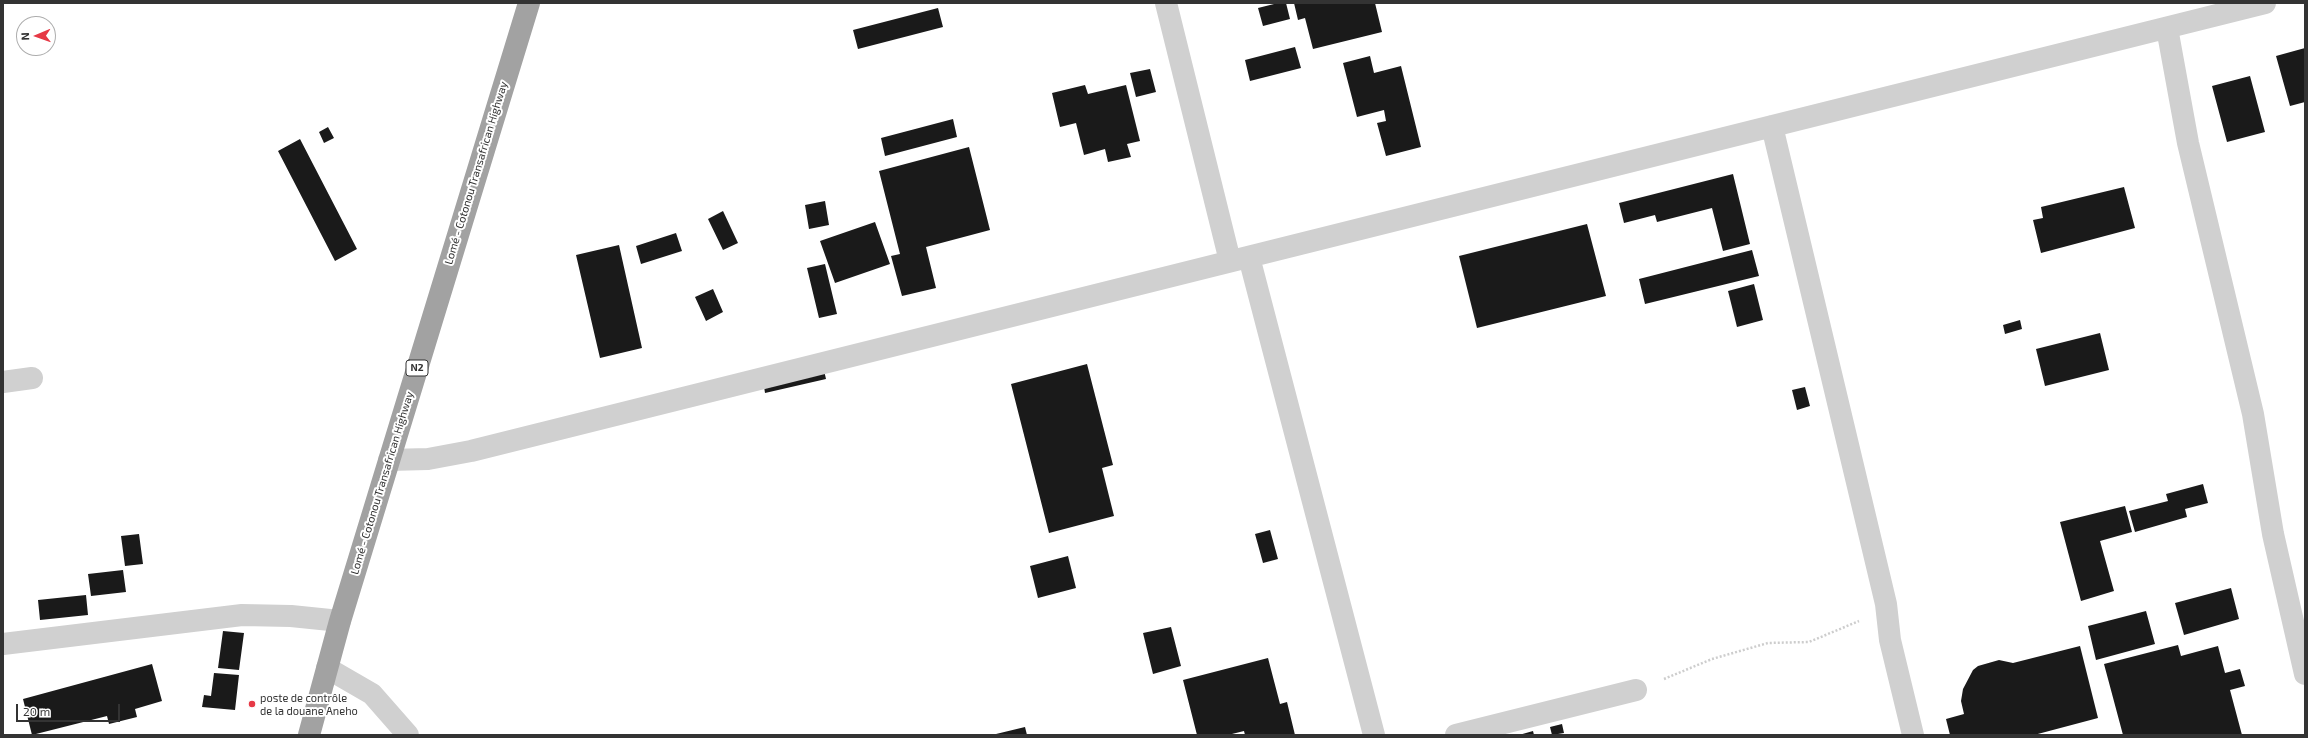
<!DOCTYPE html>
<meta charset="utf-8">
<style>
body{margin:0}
#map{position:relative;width:2308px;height:738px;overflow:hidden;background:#fff;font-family:"Exo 2",sans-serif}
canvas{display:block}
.frame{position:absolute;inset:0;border:4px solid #333;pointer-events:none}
.north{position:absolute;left:16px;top:16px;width:40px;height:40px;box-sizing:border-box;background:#fff;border:1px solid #adadad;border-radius:50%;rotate:268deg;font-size:11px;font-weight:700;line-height:16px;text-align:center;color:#333}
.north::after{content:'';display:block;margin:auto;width:14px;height:18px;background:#e63946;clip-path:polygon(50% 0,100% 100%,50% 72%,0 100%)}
.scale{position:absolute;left:16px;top:704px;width:104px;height:18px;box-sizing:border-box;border:2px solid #333;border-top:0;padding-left:5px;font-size:12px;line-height:14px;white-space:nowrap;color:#333;-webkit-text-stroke:3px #fff;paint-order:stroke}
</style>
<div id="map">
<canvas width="2308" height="738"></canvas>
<div class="frame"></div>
<div class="north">N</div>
<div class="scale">20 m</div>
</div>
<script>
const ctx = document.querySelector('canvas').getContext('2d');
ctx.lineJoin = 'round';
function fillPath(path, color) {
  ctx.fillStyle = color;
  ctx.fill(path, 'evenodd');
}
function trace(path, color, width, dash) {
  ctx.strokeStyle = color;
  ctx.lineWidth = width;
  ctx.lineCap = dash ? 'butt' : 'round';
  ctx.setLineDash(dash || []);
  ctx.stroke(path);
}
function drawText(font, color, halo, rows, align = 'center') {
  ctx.font = font + ' "Exo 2",sans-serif';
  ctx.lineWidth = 4;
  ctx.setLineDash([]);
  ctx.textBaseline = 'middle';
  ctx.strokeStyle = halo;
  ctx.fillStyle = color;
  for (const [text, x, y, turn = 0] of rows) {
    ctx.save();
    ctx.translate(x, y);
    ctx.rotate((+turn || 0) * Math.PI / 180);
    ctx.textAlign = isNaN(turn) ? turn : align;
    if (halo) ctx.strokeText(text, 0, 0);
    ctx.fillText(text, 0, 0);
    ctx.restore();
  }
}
fillPath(new Path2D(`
 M1278 3H1286L1290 19 1263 26 1258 8Z
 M1294 3H1375L1382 32 1313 49 1305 18 1298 20Z
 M938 8 943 27 858 49 853 30Z
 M1295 47 1301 68 1250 81 1245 60Z
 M2305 48V102L2290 106 2276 56Z
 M1370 56 1374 73 1401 66 1421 147 1386 156 1377 123 1386 121 1384 110 1357 117 1343 63Z
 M1150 69 1156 92 1136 97 1130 73Z
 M2250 76 2265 132 2227 142 2212 86Z
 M1085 85 1088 94 1126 85 1140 141 1127 144 1131 157 1108 162 1105 149 1084 155 1076 123 1060 127 1052 93Z
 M953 119 957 137 885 156 881 138Z
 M328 127 334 138 324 143 319 132Z
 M300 139 357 249 335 261 278 151Z
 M969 147 990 230 926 247 936 288 902 296 891 256 900 254 879 171Z
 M1733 174 1750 244 1723 251 1712 208 1657 222 1655 215 1624 223 1619 203Z
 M2124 187 2135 228 2041 253 2033 220 2043 218 2041 207Z
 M825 201 829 225 809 229 805 205Z
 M723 211 738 243 723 250 708 219Z
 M875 222 890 264 835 283 820 241Z
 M1587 224 1606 296 1477 328 1459 256Z
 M676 233 682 251 641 264 636 246Z
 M619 245 642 348 600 358 576 255Z
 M1752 250 1759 276 1645 304 1639 279Z
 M825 264 837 314 819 318 807 268Z
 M1754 284 1763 320 1737 327 1728 291Z
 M713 289 723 312 706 321 695 297Z
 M2020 320 2022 329 2005 334 2003 325Z
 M2100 333 2109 370 2045 386 2036 349Z
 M1087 364 1113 465 1102 468 1114 516 1049 533 1011 384Z
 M823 366 826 379 765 393 763 380Z
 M1805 387 1810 406 1797 410 1792 390Z
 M2203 484 2208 503 2185 509 2187 517 2135 532 2129 511 2168 501 2166 494Z
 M2125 506 2132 532 2100 541 2114 591 2081 601 2060 522Z
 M1270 530 1278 559 1263 563 1255 534Z
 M139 534 143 564 125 566 121 536Z
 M1068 556 1076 588 1038 598 1030 566Z
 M123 570 126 592 91 596 88 574Z
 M2231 588 2239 619 2184 635 2175 603Z
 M86 595 88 615 40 620 38 600Z
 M2146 611 2155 644 2096 660 2088 626Z
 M1171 627 1181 666 1153 674 1143 633Z
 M223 631 244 633 239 670 218 668Z
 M2178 645 2181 656 2218 646 2225 673 2240 669 2245 686 2230 690 2242 735H2123L2104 664Z
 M2080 646 2098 718 2034 735H1950L1946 719 1964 714 1961 701 1963 689 1973 670 1978 666 1999 660 2013 663Z
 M1268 658 1280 704 1287 702 1295 735H1245L1244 731 1228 735H1197L1183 680Z
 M152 664 162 701 135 709 137 717 109 724 107 716 32 735 23 699Z
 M214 673 239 675 235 710 202 707 204 695 211 696Z
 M1562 724 1564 733 1552 735 1550 727Z
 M1025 727 1027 735H996V734Z
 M1533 731 1534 735H1519Z`), '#1a1a1a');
trace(new Path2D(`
 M1664 679 1712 659 1768 643 1809 642 1859 621`), '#cdcdcd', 2.5, [2, 2]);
trace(new Path2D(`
 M1166 3 1230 261
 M2167 28 2188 143 2253 414 2273 534 2305 674
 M1772 126 1886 604 1890 640 1913 735
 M1249 257 1374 735
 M3 382 32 378
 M389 460 428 459 471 451 2265 3
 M3 644 242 615 291 616 340 621
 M327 668 372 694 408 735
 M1456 735 1636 690`), '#d0d0d0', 22);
trace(new Path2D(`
 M309 735 340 621 529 3`), '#a2a2a2', 22);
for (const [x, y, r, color] of [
 [252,704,4,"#e63946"]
]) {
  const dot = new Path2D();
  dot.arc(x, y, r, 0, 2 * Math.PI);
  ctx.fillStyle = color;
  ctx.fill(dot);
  trace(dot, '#fff', 1.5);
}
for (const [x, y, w] of [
 [417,368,22]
]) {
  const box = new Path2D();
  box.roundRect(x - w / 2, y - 8, w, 16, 3);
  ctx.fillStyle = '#fff';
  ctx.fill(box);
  trace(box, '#333', 1);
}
drawText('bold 10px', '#333', null, [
 ["N2",417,368]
]);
drawText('11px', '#333', '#fff', [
 ["Lomé - Cotonou Transafrican Highway",476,173,-73],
 ["Lomé - Cotonou Transafrican Highway",382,483,-73]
]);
drawText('11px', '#333', '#fff', [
 ["poste de contrôle",260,698],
 ["de la douane Aneho",260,711]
], 'left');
</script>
